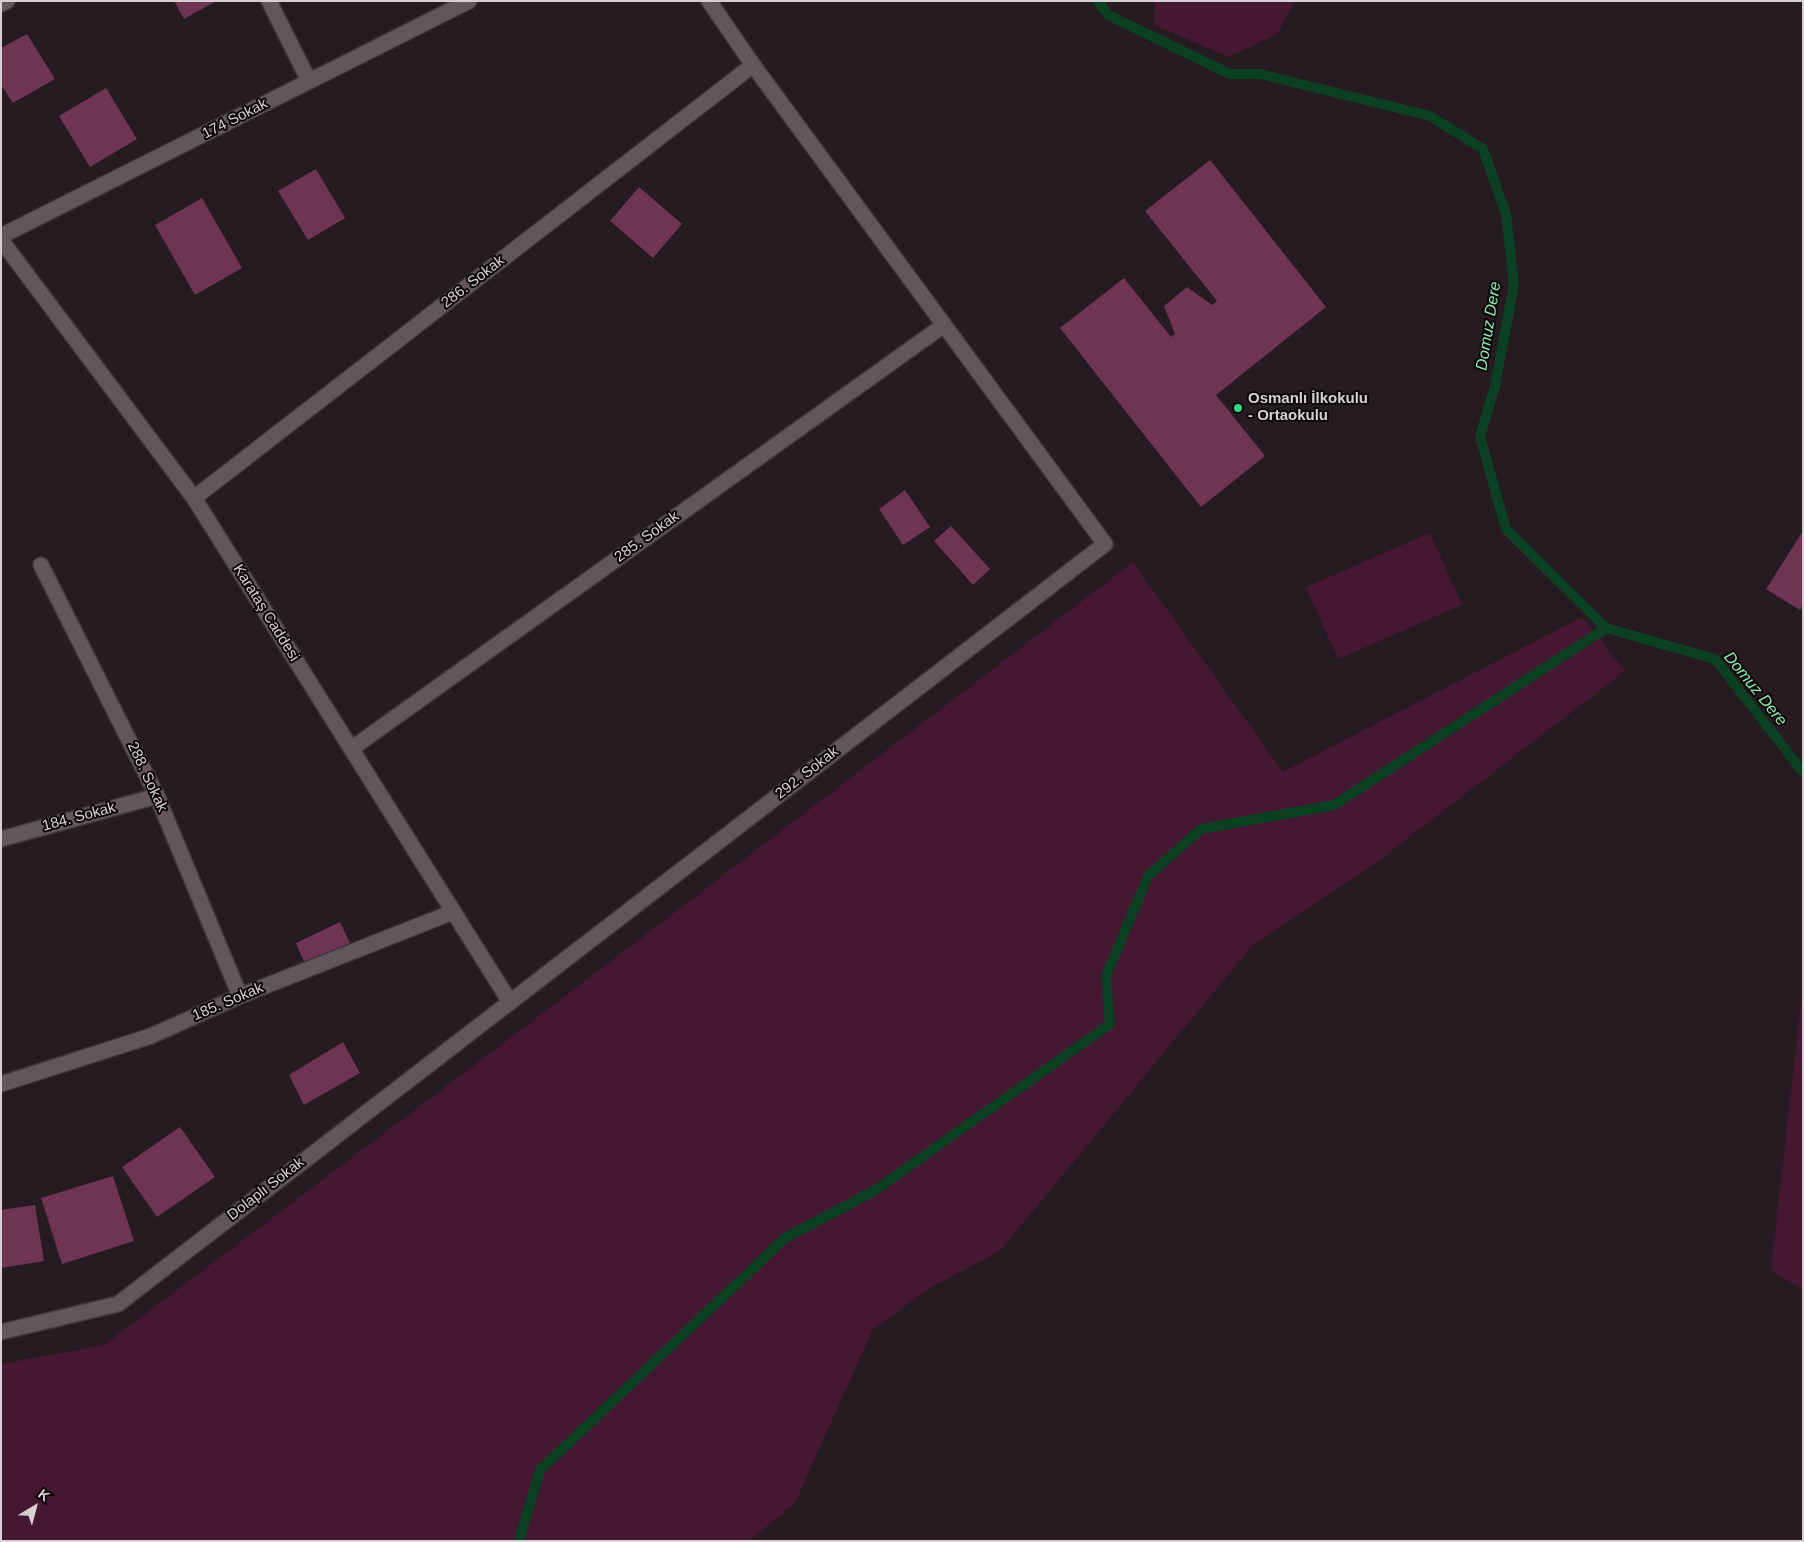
<!DOCTYPE html>
<meta charset="utf-8">
<style>
body{margin:0}
#map{position:relative;width:1804px;height:1542px;overflow:hidden;background:#261b20;font-family:Helvetica,sans-serif}
canvas{display:block}
.frame{position:absolute;inset:0;border:2px solid #d7cfd2;pointer-events:none}
.north{position:absolute;left:10px;top:1482px;width:50px;height:50px;-webkit-text-stroke:4px #0c0709;paint-order:stroke;rotate:37deg;font-size:14px;font-weight:700;line-height:20px;text-align:center;color:#d7cfd2}
.north::after{content:'';display:block;margin:auto;width:18px;height:22px;background:#d7cfd2;clip-path:polygon(50% 0,100% 100%,50% 72%,0 100%)}
</style>
<div id="map">
<canvas width="1804" height="1542"></canvas>
<div class="frame"></div>
<div class="north">K</div>
</div>
<script>
const ctx = document.querySelector('canvas').getContext('2d');
ctx.lineJoin = 'round';
function fillPath(path, color) {
  ctx.fillStyle = color;
  ctx.fill(path, 'evenodd');
}
function trace(path, color, width, dash) {
  ctx.strokeStyle = color;
  ctx.lineWidth = width;
  ctx.lineCap = dash ? 'butt' : 'round';
  ctx.setLineDash(dash || []);
  ctx.stroke(path);
}
function drawText(font, color, halo, rows, align = 'center') {
  ctx.font = font + ' Helvetica,sans-serif';
  ctx.lineWidth = 4;
  ctx.setLineDash([]);
  ctx.textBaseline = 'middle';
  ctx.strokeStyle = halo;
  ctx.fillStyle = color;
  for (const [text, x, y, turn = 0] of rows) {
    ctx.save();
    ctx.translate(x, y);
    ctx.rotate((+turn || 0) * Math.PI / 180);
    ctx.textAlign = isNaN(turn) ? turn : align;
    if (halo) ctx.strokeText(text, 0, 0);
    ctx.fillText(text, 0, 0);
    ctx.restore();
  }
}
fillPath(new Path2D(`
 M1155 1H1295L1277 34 1229 57 1154 25Z
 M1430 533 1462 605 1338 659 1306 587Z
 M1133 562 1283 772 1582 617 1625 671 1373 865 1252 946 1000 1251 930 1288 873 1329 795 1503 749 1541H1V1364L104 1345 526 1026Z
 M1803 985V1290L1771 1270Z`), '#461730');
trace(new Path2D(`
 M1098 1 1108 15 1230 74H1260L1430 116 1483 149 1506 214 1514 284 1495 386 1480 437 1506 529 1606 628 1715 659 1803 772
 M519 1541 540 1470 785 1238 874 1191 1110 1024 1106 976 1148 876 1201 829 1334 805 1606 628`), '#0c4023', 10);
fillPath(new Path2D(`
 M174 1H216L184 19Z
 M27 34 55 79 13 103 1 85V48Z
 M106 88 137 139 90 167 59 116Z
 M1210 160 1326 307 1216 395 1265 456 1201 507 1060 328 1124 278 1171 337 1175 334 1164 306 1187 287 1212 305 1217 301 1145 211Z
 M316 169 345 218 308 240 278 191Z
 M639 187 682 224 653 258 610 221Z
 M202 198 242 268 195 295 155 225Z
 M905 490 930 527 903 545 879 509Z
 M951 526 990 569 973 585 934 541Z
 M1803 531V605L1800 610 1766 589Z
 M340 922 350 943 305 964 296 943Z
 M343 1042 360 1073 304 1105 289 1075Z
 M180 1127 215 1177 157 1217 122 1167Z
 M113 1176 134 1241 62 1264 41 1198Z
 M35 1205 44 1261 1 1268V1210Z`), '#6f3452');
const minor = new Path2D(`
 M269 1 309 81
 M1 4 7 1
 M1 236 469 1
 M1 240 194 498 510 1002
 M194 498 753 65
 M41 565 157 796 240 996
 M351 749 944 325
 M1 839 157 796
 M1 1084 151 1036 240 996 453 912
 M1 1332 118 1304 1105 544 753 65 709 1`);
trace(minor, '#3e363a', 18);
trace(minor, '#62555b', 15);
for (const [x, y, r, color] of [
 [1238,408,5,"#35d881"]
]) {
  const dot = new Path2D();
  dot.arc(x, y, r, 0, 2 * Math.PI);
  ctx.fillStyle = color;
  ctx.fill(dot);
  trace(dot, '#0c0709', 2);
}
drawText('15px', '#d7cfd2', '#0c0709', [
 ["174 Sokak",235,119,-27],
 ["286. Sokak",473,282,-38],
 ["285. Sokak",647,537,-36],
 ["Karataş Caddesi",266,613,58],
 ["292. Sokak",807,773,-38],
 ["288. Sokak",147,777,65],
 ["184. Sokak",79,817,-15],
 ["185. Sokak",228,1002,-23],
 ["Dolaplı Sokak",266,1189,-38]
]);
drawText('bold 15px', '#d7cfd2', '#0c0709', [
 ["Osmanlı İlkokulu",1248,399],
 ["- Ortaokulu",1248,416]
], 'left');
drawText('italic 16px', '#90ebaf', '#0c0709', [
 ["Domuz Dere",1489,326,-81],
 ["Domuz Dere",1755,689,51]
]);
</script>
